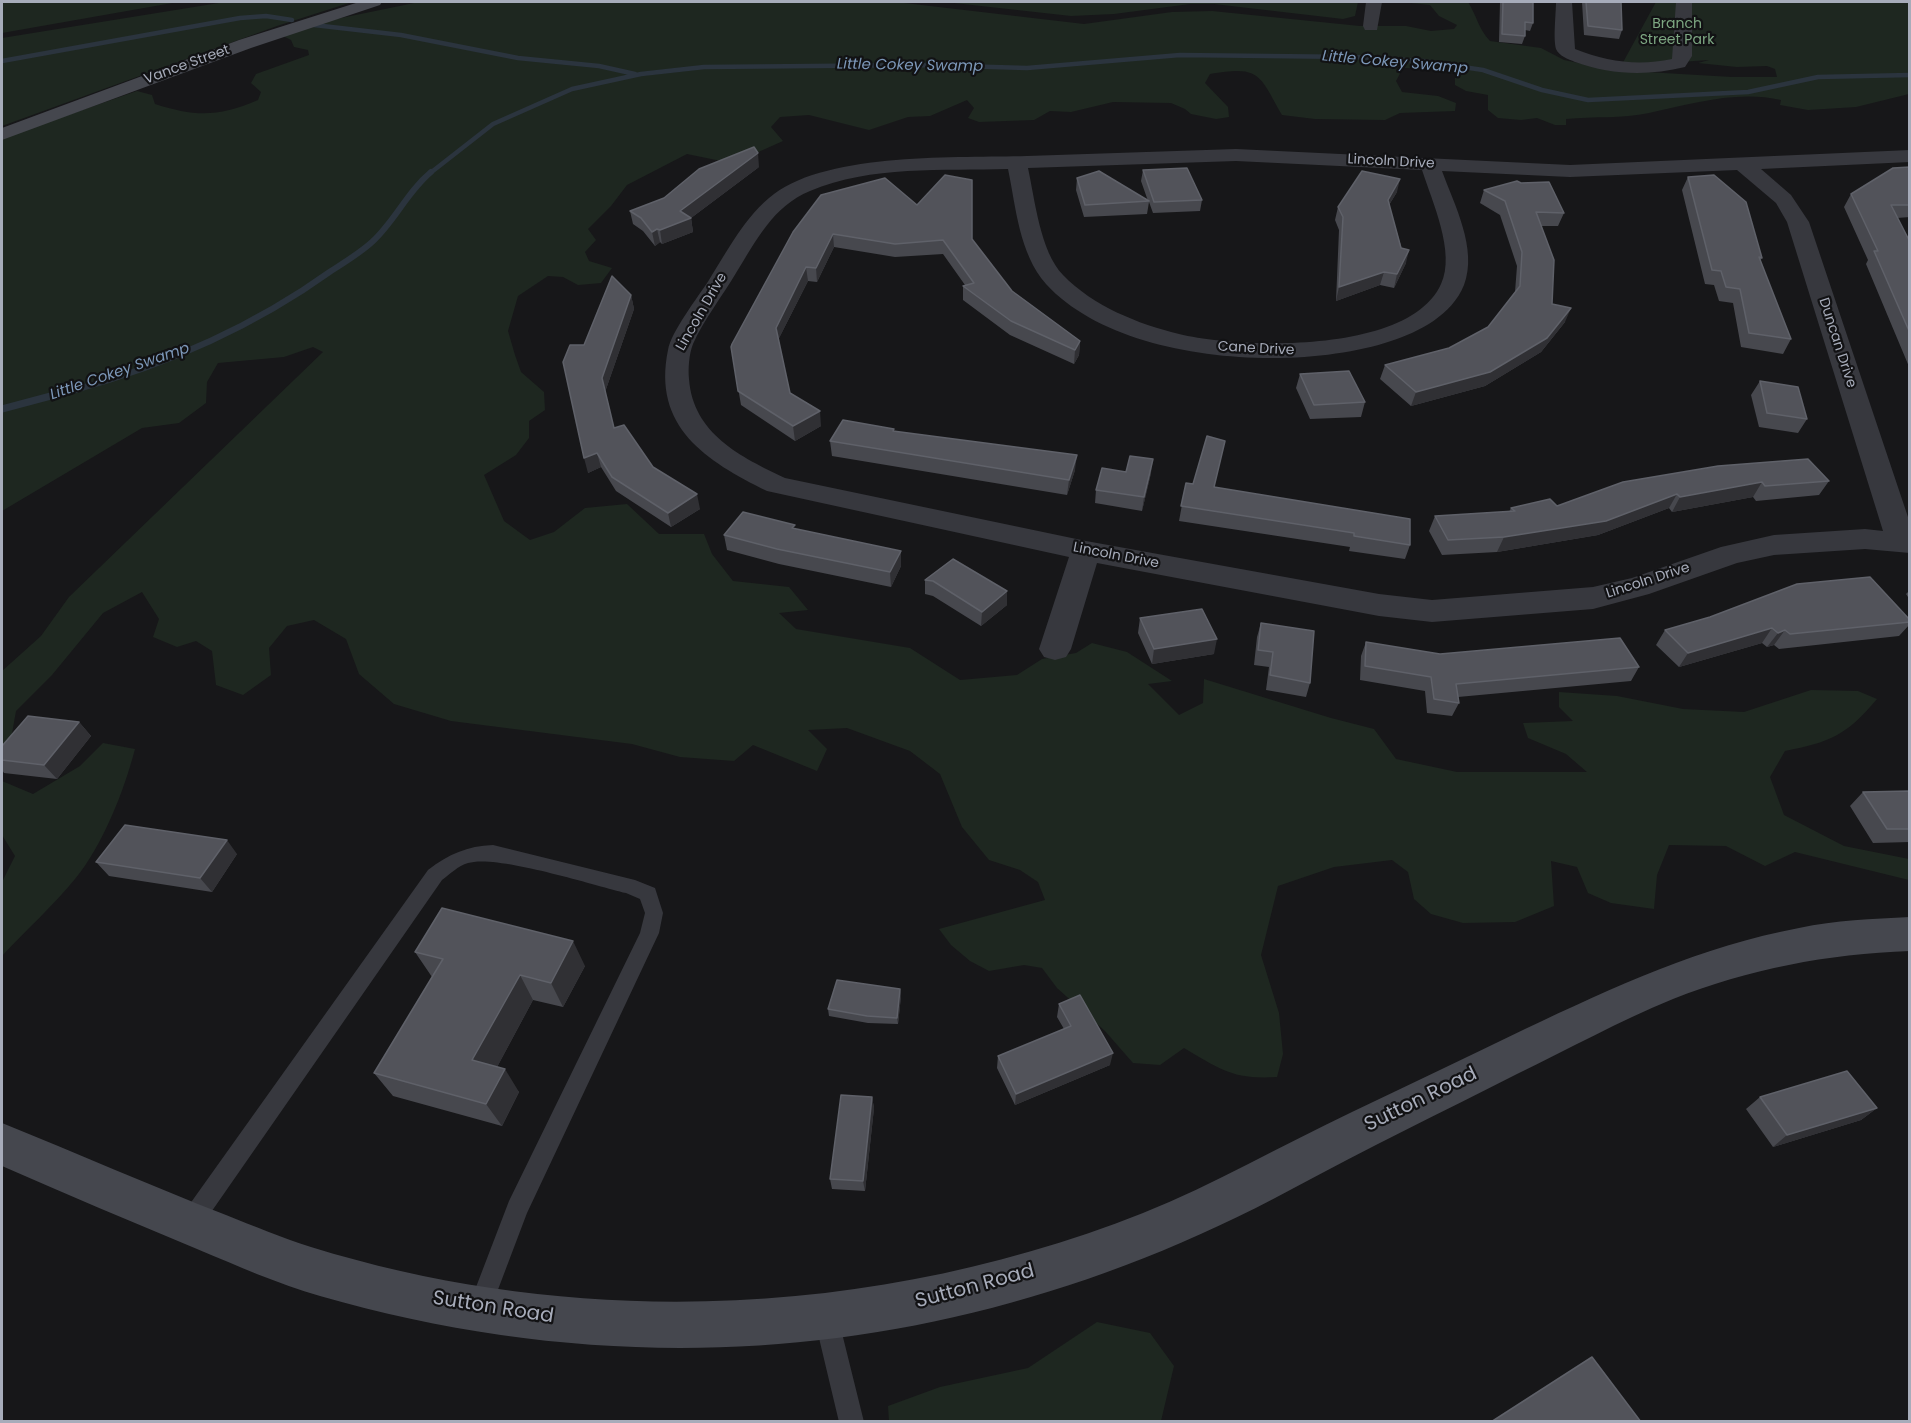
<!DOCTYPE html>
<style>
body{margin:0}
#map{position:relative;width:1911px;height:1423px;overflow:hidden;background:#171719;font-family:Poppins,sans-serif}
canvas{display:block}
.frame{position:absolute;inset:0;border:3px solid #a7acba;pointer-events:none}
</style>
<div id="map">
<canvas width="1911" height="1423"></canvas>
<div class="frame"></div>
</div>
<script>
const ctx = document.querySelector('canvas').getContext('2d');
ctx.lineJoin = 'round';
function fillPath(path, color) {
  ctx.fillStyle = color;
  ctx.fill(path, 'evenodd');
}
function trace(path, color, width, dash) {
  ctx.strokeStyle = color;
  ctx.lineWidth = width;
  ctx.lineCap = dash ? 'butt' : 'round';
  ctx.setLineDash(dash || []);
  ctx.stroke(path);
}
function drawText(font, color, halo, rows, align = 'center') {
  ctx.font = font + ' Poppins,sans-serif';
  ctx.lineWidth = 4.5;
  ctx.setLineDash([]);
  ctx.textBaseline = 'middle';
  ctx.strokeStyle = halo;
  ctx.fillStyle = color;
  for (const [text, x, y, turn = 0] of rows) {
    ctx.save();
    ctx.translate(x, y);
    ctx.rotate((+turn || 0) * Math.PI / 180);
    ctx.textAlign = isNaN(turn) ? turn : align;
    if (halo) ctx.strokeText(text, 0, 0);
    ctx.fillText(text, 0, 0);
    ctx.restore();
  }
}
fillPath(new Path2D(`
 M2 2H178L2 33Z
 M225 2H352L277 26 2 126V38Z
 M419 2H896L1084 24 1172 12 1212 11 1360 26H1406L1431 31 1454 29 1457 25 1439 16 1430 5 1402 2H1468C1477 16 1478 28 1490 41L1541 48 1564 60 1612 70 1732 77H1777L1775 69 1767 66 1737 67 1698 63 1709 60 1621 66 1656 2H1909V94L1856 107 1808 110 1780 105 1781 100C1737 90 1691 104 1649 113 1622 119 1594 116 1566 119V125H1555L1537 118 1521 120 1498 118 1488 110V95L1466 91 1455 85V74L1439 68H1403L1396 81 1402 92 1438 96 1456 103 1455 111 1400 113 1385 120 1315 119 1282 115C1259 75 1261 65 1210 74L1205 83 1228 107 1229 117 1216 119 1191 114 1185 109 1171 103 1113 102 1071 112 1050 111 1034 120 979 122 968 118 974 108 967 100 930 116 908 117 869 130 809 115 780 117 771 127 783 141 745 158 726 162 687 154 627 185 611 206 588 229 596 240 585 252 589 261 612 268 601 283 578 285 563 277 548 276 518 296 508 331 515 355 521 372 544 392 545 410 529 421V438L516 455 484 475 504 521 530 540 554 532 585 508 627 504 659 534H704L712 554 733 581 789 587 808 610 779 613 796 629 910 648 960 680 1017 675 1042 659 1076 653 1092 643 1127 652 1172 681 1148 684 1179 715 1203 703 1204 679 1331 718 1374 729 1396 759 1457 772H1587L1566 754 1528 738 1523 723 1573 721 1559 707V692L1617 696 1683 709 1744 712 1811 690 1858 691 1877 699C1846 736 1830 742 1785 751L1770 777 1784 815 1844 846 1909 859V880L1795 852 1765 866 1726 846 1669 845 1657 875 1654 909 1611 903 1588 893 1577 867 1551 861 1554 906 1515 922 1463 923 1431 914 1414 899 1408 872 1392 860 1334 867 1278 886 1261 955 1279 1013 1283 1054 1277 1077C1233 1080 1220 1069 1184 1048L1160 1065 1133 1063 1105 1031 1057 988 1042 968 1024 965 989 971 970 961 951 945 939 929 1045 900 1038 882 1020 870 989 860 962 827 940 774 910 751 847 728 808 730 827 749 817 771 753 745 734 761 680 757 632 744 451 721 394 704 359 674 346 639 314 620 287 626 269 648 271 675 243 695 216 685 212 651 196 641 177 647 153 637 159 619 142 592 103 613 52 675 16 711 11 739 2 758V671L41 636 69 597 323 352 313 347 284 357 218 363 207 382 206 403 179 423 142 428 2 511V138L137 91 152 95 155 104C196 117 218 117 258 100L261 92 251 83 256 74 309 55 308 50 294 47 291 40 281 35 307 25Z
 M945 2H1358L1355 16 1343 19 1214 4H1190L1114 14 1071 16Z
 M103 743 135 749C124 791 103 845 75 879 53 906 26 930 2 956V882L15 856 2 835V781L33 794 80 766Z
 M1097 1322 1150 1333 1174 1366 1161 1421H889L888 1406 940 1387 1028 1368Z`), '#1e2720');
trace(new Path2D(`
 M314 25 401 35 518 58 599 66 635 74
 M2 61 240 18 266 16 292 20
 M429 174 493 124 572 89 641 74 704 67 924 65 1027 68 1180 55 1355 57 1423 61 1483 70 1542 90 1588 100 1748 92 1818 77 1910 75`), '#2b343e', 4.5);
trace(new Path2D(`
 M71 391C164 366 253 327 331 271 345 262 360 253 372 242 395 221 407 192 431 172`), '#2b343e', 6);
trace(new Path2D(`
 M2 409 77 389`), '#2b343e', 7);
fillPath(new Path2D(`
 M493 845 635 880 655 888 663 913 659 933 527 1213 488 1316 480 1320 472 1316 468 1308 509 1201 640 933 645 913 640 899 626 893C593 885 496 854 468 863 458 866 450 874 442 880L198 1231 190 1234 182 1231 179 1223 182 1215 428 870C449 854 467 846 493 845Z
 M826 1305 834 1309 838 1317 864 1422H839L814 1317 818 1309Z`), '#37383e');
fillPath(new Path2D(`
 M1366 2H1382L1377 30H1365L1363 26Z
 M1556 2H1572L1575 49C1607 62 1639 66 1672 59L1676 2H1692V56L1685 67C1648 76 1611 75 1575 62 1568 59 1559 56 1556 49 1553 38 1556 14 1556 2Z
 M1236 149 1570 165 1910 150V162L1761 169 1791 195 1809 222 1910 523V553L1865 549 1774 555 1737 563 1649 594 1593 609 1432 622 1379 616 1097 563 1071 649 1066 657 1055 660 1044 657 1039 649 1069 557 767 491C706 461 652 427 668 350 671 332 698 297 709 280 728 250 745 216 774 194 830 152 959 158 1027 156 1097 154 1166 151 1236 149ZM1236 161 1422 170C1432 201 1456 253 1441 284 1410 354 1241 349 1179 334 1138 324 1093 306 1063 275 1040 251 1035 200 1028 168ZM1008 169C1016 207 1019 253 1046 284 1118 363 1296 373 1391 341 1419 332 1452 315 1464 285 1478 249 1454 204 1442 171L1570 177 1737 170 1776 203 1787 222 1883 531 1865 529 1774 535 1721 547 1632 578 1593 587 1432 600 1379 594 1086 541 785 478C741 457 693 434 689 379 688 369 689 354 693 344 703 321 723 295 736 273 756 241 773 206 810 191 871 165 943 171 1008 169Z`), '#37383e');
fillPath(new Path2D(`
 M359 2H382L380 5 251 48 2 140V128L239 40Z
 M1910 917V951C1827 954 1749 969 1673 999 1619 1021 1569 1049 1517 1074 1442 1112 1366 1149 1292 1189 986 1354 654 1392 320 1296 278 1284 238 1266 197 1249 132 1222 66 1194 2 1166V1123C77 1153 151 1186 226 1215 254 1226 282 1238 311 1247 582 1331 880 1317 1143 1213 1215 1184 1282 1145 1352 1112 1410 1084 1468 1057 1525 1029 1614 987 1702 946 1799 928 1836 920 1872 919 1910 917Z`), '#45474e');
fillPath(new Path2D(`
 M1500 2H1533V23L1530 31 1525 30V36L1522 44 1499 42Z
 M1582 2H1621L1622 30 1619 39 1584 35Z
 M759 167 691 218 693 232 662 244 660 242 655 246 643 231 633 224 630 211Z
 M1910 167V217L1897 218 1910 242V369L1866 264 1868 260 1844 207 1851 194Z
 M1143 170 1202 200 1200 211 1153 213 1149 202 1147 214 1084 217 1076 190 1077 178 1148 201 1141 181Z
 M1688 177 1762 258 1760 261 1791 339 1783 354 1741 347 1733 303 1719 301 1714 285 1705 284 1682 190Z
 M1484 190 1564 213 1558 226H1541L1552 304 1565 322 1541 352 1485 386 1411 406 1380 379 1385 365 1449 348 1488 327 1515 292 1517 266 1500 215 1480 203Z
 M1397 192 1389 205 1406 263 1394 288 1380 285 1336 301 1339 230 1335 220 1338 207Z
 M917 205 972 239 1012 291 1080 341 1079 355 1074 364 1010 335 963 300V286L965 285 943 254 895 257 834 247 817 282 808 281 778 340 790 393 821 426 795 441 741 405 731 347 793 232Z
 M631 295 634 309 605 392 614 428 653 467 700 509 671 527 616 491 601 467 588 473 584 345Z
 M1300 374 1365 402 1361 417 1310 419 1296 388Z
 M1760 381 1807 419 1798 433 1759 427 1751 395Z
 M894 429V431L1075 470 1067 495 832 456 830 441Z
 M1126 472 1151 473 1142 511 1095 503 1096 490Z
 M1829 481 1819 495 1756 501 1753 497 1672 512 1669 508 1598 535 1497 552 1442 555 1429 531 1435 516 1509 512 1511 508 1557 506 1623 482Z
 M1186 483 1215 487 1410 545 1405 559 1349 551 1350 547 1179 521Z
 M795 529 901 566 891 587 779 564 727 550 724 535Z
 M953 559 1007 605 981 626 933 596 925 594V580Z
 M1910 590V600L1906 594Z
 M1140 618 1214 654 1152 664 1138 633Z
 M1910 620V624L1899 636 1779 649 1774 645 1767 647 1762 643 1679 667 1656 645 1665 630Z
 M1261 623 1310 683 1306 697 1266 690 1269 667 1254 665 1257 637Z
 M1366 642 1440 654 1639 667 1631 681 1458 697 1459 703 1452 716 1427 713 1425 691 1360 680 1361 656Z
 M79 722 91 736 57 779 4 773 2 770V746Z
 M1910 791V842L1873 843 1850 806 1863 792Z
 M237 854 212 892 109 876 96 862Z
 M415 952 585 966 563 1007 533 1000 497 1067 519 1092 502 1126 393 1096 374 1073 432 977Z
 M900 989 901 996 898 1024 868 1023 829 1016 828 1009Z
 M1059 1004 1110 1065 1015 1105 997 1068 998 1056 1064 1029 1057 1017Z
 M872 1097 874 1108 865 1191 832 1189 830 1179Z
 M1760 1097 1877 1108 1861 1120 1773 1147 1746 1109Z`), '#47484e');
fillPath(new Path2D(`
 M758 153 759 167 691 218 693 232 662 244 660 230 680 211Z
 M1400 179 1397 192 1384 213 1388 200Z
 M657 229 660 242 655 246 652 232Z
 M833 234 834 247 817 282 816 268Z
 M1409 250 1406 263 1394 288 1397 274Z
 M806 267 808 281 777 342 776 328Z
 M1384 272 1380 285 1336 301 1339 287Z
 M631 295 634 309 605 392 602 378Z
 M1571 308 1565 322 1541 352 1485 386 1411 406 1416 392Z
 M1080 341 1079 355 1074 364 1075 350Z
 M820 411 821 426 795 441 793 426Z
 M597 453 601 467 588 473 584 458Z
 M1077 455 1075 470 1067 495 1069 480Z
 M1153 459 1151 473 1142 511 1144 497Z
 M1762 482 1753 497 1672 512 1680 497Z
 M697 494 700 509 671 527 668 513Z
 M1677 494 1669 508 1598 535 1497 552 1504 537Z
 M901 551V566L891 587 890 572Z
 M1007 591V605L981 626 982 612Z
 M1772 628 1762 643 1679 667 1688 653Z
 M1785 630 1774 645 1767 647 1778 633Z
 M1217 639 1214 654 1152 664 1154 649Z
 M79 722 91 736 57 779 44 765Z
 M227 840 237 854 212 892 200 878Z
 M573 941 585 966 563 1007 551 983Z
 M520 975 533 1000 488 1084 472 1060Z
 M900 989 901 996 898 1024 897 1018Z
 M1113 1053 1110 1065 1015 1105 1016 1094Z
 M505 1069 519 1092 502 1126 486 1104Z
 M872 1097 874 1108 865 1191 863 1181Z
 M1877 1108 1861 1120 1773 1147 1787 1135Z`), '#303034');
const building = new Path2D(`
 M1503 2H1533V23L1525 22V36L1502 34Z
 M1586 2H1621L1622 30 1588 26Z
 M754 147 758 153 680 211 691 218 660 230 657 229 652 232 641 218 630 211 664 198 699 169Z
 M1910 167V205H1891L1910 242V333L1874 251H1878L1851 194 1893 168Z
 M1187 168 1202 200 1154 202 1143 170Z
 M1099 171 1149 201 1085 205 1077 178Z
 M1362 171 1400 179 1388 200 1401 248 1409 250 1397 274 1384 272 1339 287 1343 217 1338 207Z
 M945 175 972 180V239L1012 291 1080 341 1075 350 1011 321 963 286 974 283 943 240 895 244 833 234 816 268 806 267 776 328 790 393 820 411 793 426 738 391 731 347 732 344 793 232 821 195 885 178 917 205Z
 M1714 175 1746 202 1762 258 1759 257 1791 339 1749 333 1740 289 1726 287 1721 271 1712 270 1688 177Z
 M1517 181 1521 183 1549 182 1564 213 1536 212 1554 260 1552 304 1571 308 1547 338 1490 372 1416 392 1385 365 1449 348 1488 327 1520 286 1522 252 1505 201 1484 190Z
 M612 276 631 295 602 378 614 428 624 425 653 467 697 494 668 513 612 477 597 453 584 458 563 362 570 345H584Z
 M1349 371 1365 402 1314 405 1300 374Z
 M1760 381 1798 387 1807 419 1767 413Z
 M843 420 894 429 893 431 1077 455 1069 480 830 441Z
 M1207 436 1225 441 1214 487 1410 519V545L1354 536V533L1181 506 1186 483 1193 484Z
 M1130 456 1153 459 1144 497 1096 490 1102 468 1126 472Z
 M1808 459 1829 481 1765 486 1762 482 1680 497 1677 494 1606 521 1504 537 1448 540 1435 516 1515 511 1511 508 1550 499 1557 506 1623 482 1718 466Z
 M743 512 795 525 792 528 901 551 890 572 777 549 724 535Z
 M953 559 1007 591 982 612 933 581 925 580Z
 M1870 577 1910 620V622L1790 634 1785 630 1778 633 1772 628 1688 653 1665 630 1710 617 1797 584Z
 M1202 609 1217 639 1154 649 1140 618Z
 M1261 623 1314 631 1310 683 1270 675 1273 652 1258 650Z
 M1620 638 1639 667 1456 684 1459 703 1434 699 1431 677 1365 666 1366 642 1440 654Z
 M28 716 79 722 44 765 2 760V746Z
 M1910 791V829H1887L1863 792Z
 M125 825 227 840 200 878 96 862Z
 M442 908 573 941 551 983 520 975 472 1060 505 1069 486 1104 374 1073 443 959 415 952Z
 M837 980 900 989 897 1018 867 1016 828 1009Z
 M1080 995 1113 1053 1016 1094 998 1056 1071 1026 1059 1004Z
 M1847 1071 1877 1108 1787 1135 1760 1097Z
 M841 1095 872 1097 863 1181 830 1179Z
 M1592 1357 1641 1422H1491Z`);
fillPath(building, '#52535a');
trace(building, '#5f6169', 1.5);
drawText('14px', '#7da782', '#121214', [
 ["Branch",1677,24],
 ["Street Park",1677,40]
]);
drawText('14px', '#a7acba', '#121214', [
 ["Vance Street",187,65,-20],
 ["Lincoln Drive",1391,162,3],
 ["Lincoln Drive",702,312,-60],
 ["Duncan Drive",1837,343,72],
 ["Cane Drive",1256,349,3],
 ["Lincoln Drive",1116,556,11],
 ["Lincoln Drive",1648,581,-18]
]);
drawText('italic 15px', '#7c97b8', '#121214', [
 ["Little Cokey Swamp",1395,63,5],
 ["Little Cokey Swamp",910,66,1],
 ["Little Cokey Swamp",120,372,-19]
]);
drawText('20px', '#a7acba', '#121214', [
 ["Sutton Road",1421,1100,-26],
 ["Sutton Road",975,1287,-15],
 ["Sutton Road",493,1308,9]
]);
</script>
